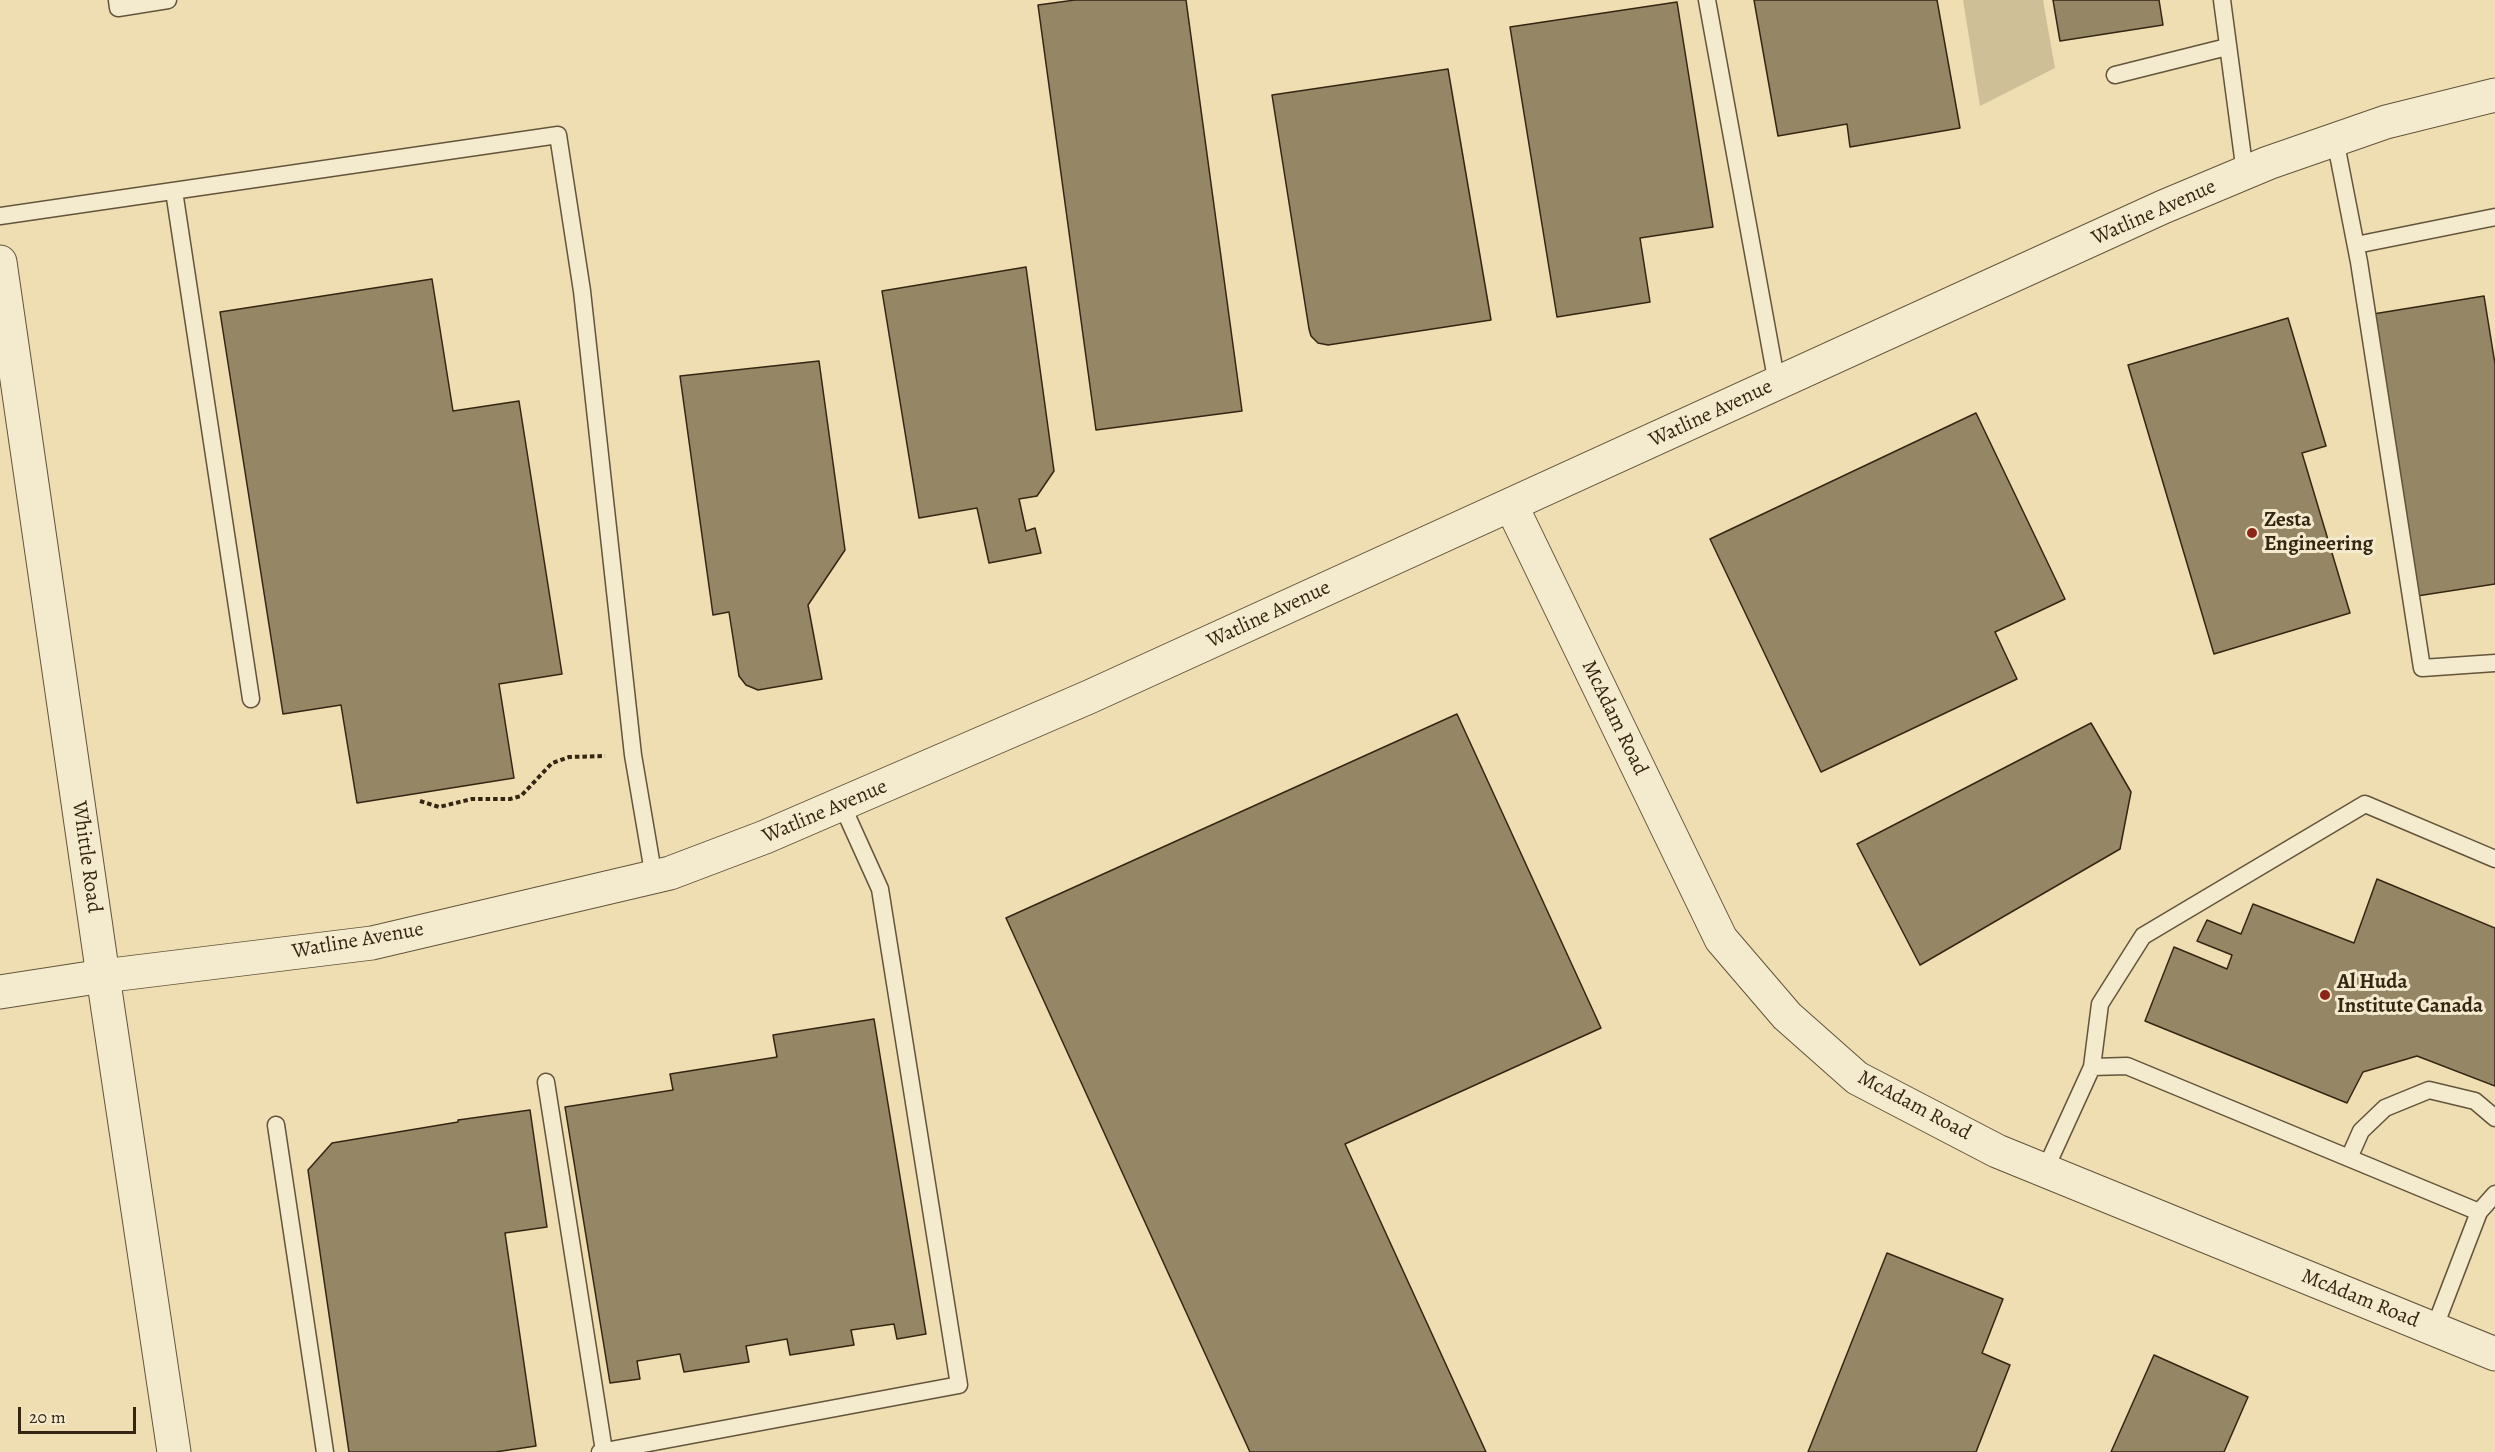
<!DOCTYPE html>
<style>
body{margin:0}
#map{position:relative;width:2495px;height:1452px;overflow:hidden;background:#eedeb2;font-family:Alegreya,serif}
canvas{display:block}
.scale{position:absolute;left:18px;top:1407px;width:118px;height:27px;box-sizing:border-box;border:3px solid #352613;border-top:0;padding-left:8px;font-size:18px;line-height:21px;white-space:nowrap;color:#352613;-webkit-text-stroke:4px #f4eacd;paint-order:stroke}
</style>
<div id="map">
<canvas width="2495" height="1452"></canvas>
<div class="scale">20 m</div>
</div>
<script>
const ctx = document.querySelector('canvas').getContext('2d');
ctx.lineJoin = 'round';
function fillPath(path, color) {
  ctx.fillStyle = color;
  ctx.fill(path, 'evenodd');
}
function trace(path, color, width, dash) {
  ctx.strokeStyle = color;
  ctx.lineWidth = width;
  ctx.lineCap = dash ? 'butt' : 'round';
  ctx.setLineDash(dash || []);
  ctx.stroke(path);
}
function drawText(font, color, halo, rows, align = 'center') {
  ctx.font = font + ' Alegreya,serif';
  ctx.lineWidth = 6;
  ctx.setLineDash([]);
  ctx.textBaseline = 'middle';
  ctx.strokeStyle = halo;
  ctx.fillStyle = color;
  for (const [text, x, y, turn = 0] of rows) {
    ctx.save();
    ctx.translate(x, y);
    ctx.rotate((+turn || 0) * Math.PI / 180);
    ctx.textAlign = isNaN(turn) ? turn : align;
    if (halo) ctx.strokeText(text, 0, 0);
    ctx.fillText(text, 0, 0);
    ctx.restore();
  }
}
fillPath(new Path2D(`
 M1963 0H2043L2055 68 1980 106Z`), '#cfbf97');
const building = new Path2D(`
 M1075 0H1186L1242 411 1096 430 1038 5Z
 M1754 0H1937L1960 128 1850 147 1847 124 1778 136Z
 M2053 0H2159L2163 25 2060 41Z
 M1677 2 1713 227 1640 238 1650 302 1557 317 1510 27Z
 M1448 69 1491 320 1328 345 1318 343 1311 336 1309 329 1272 95Z
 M1026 267 1054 471 1037 496 1019 499 1026 531 1035 528 1041 553 989 563 977 508 919 518 882 291Z
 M432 279 453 411 519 401 562 674 499 684 514 778 357 803 341 705 283 714 220 312Z
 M2484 296 2495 364V584L2417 596 2373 314Z
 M2288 318 2326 446 2302 453 2350 613 2214 654 2128 365Z
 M819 361 845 550 808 605 822 679 758 690 746 685 739 676 729 612 713 615 680 376Z
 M1976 413 2065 599 1995 632 2017 679 1821 772 1710 539Z
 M1457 714 1601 1028 1345 1144 1486 1452H1250L1006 918Z
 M2091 723 2131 792 2120 849 1920 965 1857 844Z
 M2377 879 2495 928V1086L2417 1056 2363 1072 2347 1103 2145 1021 2174 947 2227 969 2232 955 2197 941 2207 920 2241 934 2253 904 2354 943Z
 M874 1019 926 1334 897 1339 894 1324 851 1330 854 1345 790 1355 787 1339 746 1346 749 1362 684 1372 680 1354 637 1361 640 1379 610 1383 565 1107 673 1090 670 1074 777 1057 773 1035Z
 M530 1110 547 1227 505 1233 536 1446 495 1452H349L308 1170 332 1143 458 1122V1120Z
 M1887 1253 2003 1299 1982 1353 2010 1365 1976 1452H1808Z
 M2154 1355 2248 1397 2224 1452H2111Z`);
fillPath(building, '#958666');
trace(building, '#352613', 1.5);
const service = new Path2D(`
 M117 0 118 8 168 0
 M1707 0 1777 384
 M2222 0 2245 173
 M2115 75 2227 47
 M2335 139 2359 262 2422 668 2495 663
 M174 191 251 699
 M0 216 558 135 582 291 633 755 654 878
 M2356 245 2495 217
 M2092 1067 2100 1004 2143 936 2365 804 2495 859
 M546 1082 604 1451
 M276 1125 325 1452
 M2349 1158 2361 1131 2385 1108 2429 1090 2475 1101 2495 1118
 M2045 1170 2092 1067 2127 1066 2479 1212 2434 1329
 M2479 1212 2495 1194
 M600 1452 959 1385 880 889 842 805`);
const minor = new Path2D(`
 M1511 505 1721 939 1787 1016 1857 1078 1997 1151 2495 1354
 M0 992 103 976 372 943 670 873 765 837 1089 697 2163 207 2268 163 2386 122 2495 95`);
const tertiary = new Path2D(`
 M0 262 103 976 174 1452`);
trace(service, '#63543b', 19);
trace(minor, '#63543b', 35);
trace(tertiary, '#63543b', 35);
trace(new Path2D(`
 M420 801 439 807 472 799H510L521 796 552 763 569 757 605 756`), '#352613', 4, [4.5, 3]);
trace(service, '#f4eacd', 16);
trace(minor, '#f4eacd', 33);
trace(tertiary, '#f4eacd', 33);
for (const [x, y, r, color] of [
 [2252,533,6,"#8f2418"],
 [2325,995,6,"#8f2418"]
]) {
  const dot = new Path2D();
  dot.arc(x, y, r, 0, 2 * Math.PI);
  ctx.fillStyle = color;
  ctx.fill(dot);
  trace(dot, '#f4eacd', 2);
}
drawText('21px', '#352613', '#f4eacd', [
 ["Watline Avenue",2154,213,-24],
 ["Watline Avenue",1711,414,-25],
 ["Watline Avenue",1269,615,-25],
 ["McAdam Road",1614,718,64],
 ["Watline Avenue",825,812,-23],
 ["Whittle Road",86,857,82],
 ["Watline Avenue",358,941,-10],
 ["McAdam Road",1914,1106,28],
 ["McAdam Road",2360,1299,22]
]);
drawText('bold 21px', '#352613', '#f4eacd', [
 ["Zesta",2264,521],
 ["Engineering",2264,545],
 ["Al Huda",2337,983],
 ["Institute Canada",2337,1007]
], 'left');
</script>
